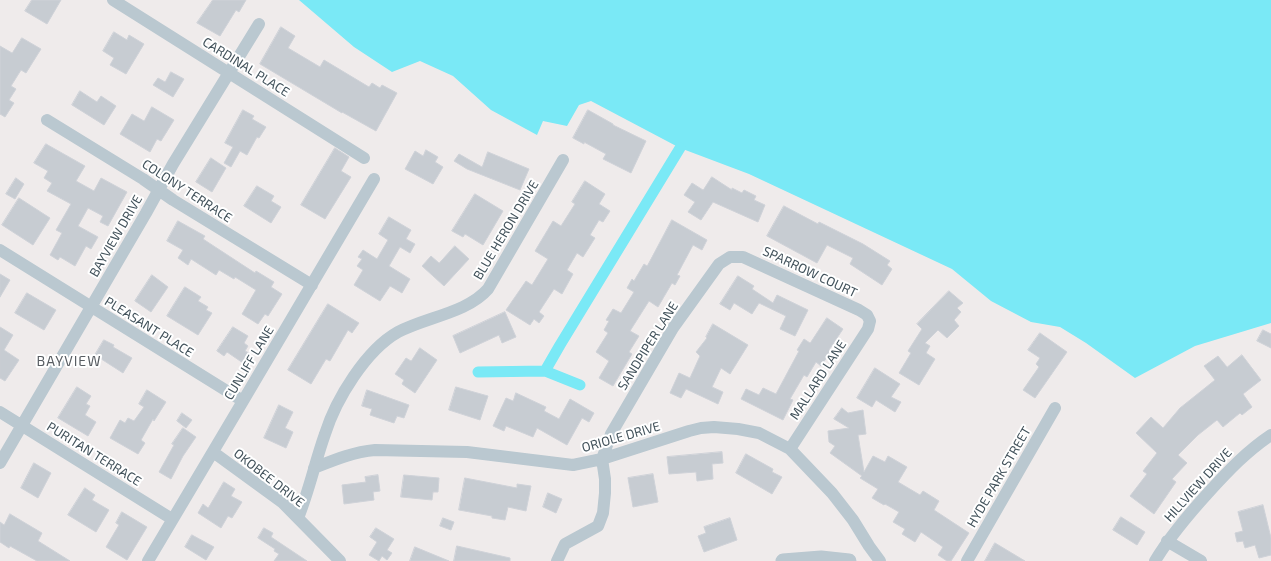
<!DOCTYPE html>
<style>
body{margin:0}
canvas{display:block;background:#efebeb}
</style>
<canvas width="1271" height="561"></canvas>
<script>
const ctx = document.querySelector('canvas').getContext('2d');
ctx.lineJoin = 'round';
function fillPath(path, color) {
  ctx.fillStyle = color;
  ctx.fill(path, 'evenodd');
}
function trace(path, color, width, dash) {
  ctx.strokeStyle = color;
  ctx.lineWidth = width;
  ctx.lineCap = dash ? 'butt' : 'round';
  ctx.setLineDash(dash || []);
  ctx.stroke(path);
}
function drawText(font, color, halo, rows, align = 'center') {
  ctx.font = font + ' "Exo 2",sans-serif';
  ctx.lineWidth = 4;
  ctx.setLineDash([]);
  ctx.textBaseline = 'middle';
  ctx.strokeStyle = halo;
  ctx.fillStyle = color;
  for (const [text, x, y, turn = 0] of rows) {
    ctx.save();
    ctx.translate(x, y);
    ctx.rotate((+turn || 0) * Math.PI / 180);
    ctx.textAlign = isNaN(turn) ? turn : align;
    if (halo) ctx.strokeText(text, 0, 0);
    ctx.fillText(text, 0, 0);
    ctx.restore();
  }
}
fillPath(new Path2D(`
 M299 0H1271V323L1195 346 1135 378 1086 343 1060 327 1031 322 991 301 952 269 749 174 680 148 591 101 579 105 567 126 543 121 537 135 491 110 453 76 420 61 392 72 354 47Z`), '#7ae9f6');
trace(new Path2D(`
 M545 371 560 345 680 148
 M478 372 545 371 580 385`), '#7ae9f6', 11);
const building = new Path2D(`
 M32 0H61L47 24 25 11Z
 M213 0H246L239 12 236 10 220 36 197 23Z
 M281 27 295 36 288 48 320 67 324 60 369 87 372 83 380 88 382 85 397 93 376 131 342 112V113L260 64Z
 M114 32 127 40 129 35 144 44 126 74 110 65 114 58 103 51Z
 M22 38 41 49 26 73 21 70 11 86 16 89 9 100 14 103 5 117 0 114V46L12 53Z
 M171 72 184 79 173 97 153 85 158 78 165 82Z
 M80 91 97 102 101 96 116 106 104 125 72 105Z
 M152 107 174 120 161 141 157 139 150 152 120 134 132 114 144 121Z
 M243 110 254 116 252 119 266 127 259 138 257 137 247 155 240 151 231 167 224 163 233 147 225 143Z
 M588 110 613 124V125L646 141 631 173 603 159 606 154 584 142V144L573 138Z
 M46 144 85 166 76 181 94 191 101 178 127 192 108 226 100 222 103 216 88 208 78 226 98 237 91 249 86 246 75 266 60 257 58 260 50 255 62 233 56 230 71 204 47 191 52 183 44 178 48 171 34 163Z
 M335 148 349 157 341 171 351 177 325 219 301 205Z
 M426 150 438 157 435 162 443 167 433 184 405 169 415 151 423 156Z
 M488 152 529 169 520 190 467 169 454 161 459 154 482 167Z
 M211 158 226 168 212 192 196 182Z
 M712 177 732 190V188L742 193 744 190 756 196 754 200 765 205 758 222 713 202 701 220 688 212 695 202 684 195 692 183 703 190Z
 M16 178 24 184 15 199 6 194Z
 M585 181 605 194 599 204 610 211 603 222 599 220 590 235 595 238 583 257 577 253 567 270 573 274 562 294 554 289 539 312 544 316 539 323 534 319 530 325 506 310 526 281 532 285 548 259 535 251 553 221 561 226 575 204 572 202Z
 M257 186 274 196 271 201 281 207 271 223 244 206Z
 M475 194 503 211 483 245 465 234 463 237 452 231Z
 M19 198 50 218 33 245 2 225Z
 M784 206 818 224 819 222 863 244 890 261 887 265 892 269 882 285 850 264 853 258 827 245 817 263 767 236Z
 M389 217 411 230 406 239 415 244 410 253 400 247 389 266 410 279 402 293 390 286 380 301 354 285 363 270 357 266 362 259 358 257 363 250 377 259 388 240 379 234Z
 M672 220 707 240 702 250 693 245 677 275 680 276 675 285 672 283 658 307 649 301 630 331 639 336 629 352 632 354 613 386 599 378 609 361 596 352 608 333 604 330 609 321 606 320 613 309 621 313 634 292 627 288 632 279 634 281 644 264 647 266Z
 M178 221 205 236 203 239 255 273 256 271 274 282 271 287 282 294 268 316 265 314 258 324 242 314 256 290 235 277 234 279 219 270 216 275 191 259 188 265 178 258 183 250 167 241Z
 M455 246 469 259 444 286 422 266 431 256 439 263Z
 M0 274 10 280 0 297Z
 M152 275 168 287 151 312 135 301Z
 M738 276 754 286 752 289 773 303 777 295 808 310 795 336 780 329 786 316 759 303 752 314 734 303 730 310 720 304Z
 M185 287 201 297 198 301 208 307 206 310 212 313 198 335 167 316Z
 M949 291 963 303 957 308 961 312 954 320 959 326 947 338 938 330 925 343 930 346 926 353 935 359 919 385 899 373 911 353 908 351 922 329 917 324Z
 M27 293 56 310 44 330 15 313Z
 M328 304 359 323 352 333 348 330 330 361 326 359 311 384 288 370Z
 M505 312 516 337 502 343 499 335 460 353 453 336Z
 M827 318 843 329 829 350 831 351 821 366 816 362 807 377 804 375 790 399 793 400 783 420 741 399 746 389 759 395 763 388 776 394 799 351 797 350 804 339 810 343Z
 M713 324 748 345 730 374 721 368 712 387 723 392 718 404 686 389 681 398 670 393 679 373 690 378 700 356 696 352 707 338 706 337Z
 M0 327 13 335 4 350 19 360 5 381 0 378Z
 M233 327 248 336 244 343 248 346 245 351 249 353 243 363 227 352 224 356 217 351Z
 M1263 330 1271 334V348L1257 341Z
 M1040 333 1067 352 1035 398 1023 390 1039 367 1036 364 1040 358 1028 350Z
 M104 340 114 345 113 347 132 358 123 373 95 355Z
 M420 348 437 360 415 393 402 384 404 380 395 374 406 358 411 361Z
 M1242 355 1261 380 1243 394 1252 407 1242 415 1240 413 1223 427 1217 420 1198 435 1178 455 1187 463 1172 479 1176 482 1154 514 1130 496 1147 474 1143 471 1157 453 1136 433 1151 417 1163 428 1180 408 1215 380 1204 366 1218 356 1227 367Z
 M875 368 900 384 891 397 901 402 895 412 876 400 872 407 857 398Z
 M77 387 91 396 86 404 90 406 85 415 96 422 88 436 58 418Z
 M456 387 488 396 480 420 449 410Z
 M147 390 166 402 154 421 153 419 141 440 145 443 138 454 110 438 120 420 125 423 128 418 134 421 144 407 139 404Z
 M367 390 409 405 404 418 397 416 394 423 370 415 372 409 362 406Z
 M516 393 546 407 544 411 559 419 570 399 594 413 589 422 582 418 567 445 537 428 533 437 506 426 504 431 493 426 506 398 513 401Z
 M279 405 293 412 285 428 293 432 286 448 264 438Z
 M842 408 848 413 863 410 866 434 858 435 864 472 873 456 885 462 888 456 907 467 898 482 920 495 923 491 939 501 934 510 969 533 951 561H947L938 555 943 547 921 532 915 542 902 534 905 529 893 522 899 512 885 504 884 505 872 498 878 489 860 478 862 476 830 453 835 446 829 442 828 431 849 428 834 419Z
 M182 413 192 420 186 428 177 421Z
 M183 428 196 437 183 456 171 479 159 472 174 445 172 444Z
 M722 452 723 463 712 464 713 479 697 481 696 472 669 474 667 457Z
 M746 454 773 469 772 472 782 477 772 494 736 473Z
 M34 463 51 473 38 498 21 488Z
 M653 474 658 502 633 507 628 478Z
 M378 475 380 491 373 492 374 500 344 504 342 485 366 482 365 477Z
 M404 475 439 478 438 492H433L432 500 401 497Z
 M465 478 517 488V484L531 486 526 511 508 507 505 520 492 518V516L459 510Z
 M224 482 235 489 231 496 242 502 232 518 228 516 221 528 198 513 203 504 208 508Z
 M85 488 95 495 92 500 109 510 96 532 68 515Z
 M548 493 562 499 556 513 543 507Z
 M1263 505 1271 538V555L1259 558 1255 545 1245 548 1243 541 1237 542 1235 533 1243 531 1238 512Z
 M122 512 147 527 127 560 106 547 119 525 116 523Z
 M10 514 42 533 38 541 70 561H37L10 546 9 548 0 542V522L4 525Z
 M1121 517 1145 532 1137 545 1113 530Z
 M443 518 454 522 451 530 440 526Z
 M730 518 737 540 704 552 698 536 706 533 704 527Z
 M264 528 273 533 271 537 307 561H274L279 554 274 551 275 549 258 538Z
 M376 528 394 539 387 550 392 553 387 560 382 556 379 561 369 555 377 542 370 537Z
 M192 535 214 547 206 560 185 547Z
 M995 543 1025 561H985Z
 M457 546 510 558V561H454Z
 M415 547 449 561H410Z`);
fillPath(building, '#c7ccd2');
trace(building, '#cfd2d8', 1);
trace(new Path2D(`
 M113 0 364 158
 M47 120 143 179 173 200 312 285
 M0 250 243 401
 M0 412 172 519
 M213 452 283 503 340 561
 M0 463 146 213 173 164 259 24
 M314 468C334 460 353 452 375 450L467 452 573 465 602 459 689 431 701 428 714 427 738 429 759 433 790 449 832 493 853 520 869 546 880 561
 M298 518C309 491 315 462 325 434 336 399 366 350 398 332 426 317 467 313 488 289L563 160
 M1167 541 1201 561
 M148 561 243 401 374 179
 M557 561 565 544 598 526 603 513 605 493V479L602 459 611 434 673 328 719 264 730 257H743L859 310 867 315 870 321 868 329 790 449
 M967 561 1055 408
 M1155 561C1170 536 1188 515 1208 493 1228 471 1247 451 1271 435`), '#bac8d0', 12);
trace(new Path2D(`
 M783 561 821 558 849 561`), '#bac8d0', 15);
drawText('13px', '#42525b', '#fff', [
 ["CARDINAL PLACE",246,67,32],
 ["COLONY TERRACE",187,191,33],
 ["BLUE HERON DRIVE",506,230,-59],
 ["BAYVIEW DRIVE",116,236,-60],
 ["SPARROW COURT",810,272,25],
 ["PLEASANT PLACE",149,327,32],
 ["SANDPIPER LANE",648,346,-58],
 ["CUNLIFF LANE",249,363,-59],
 ["MALLARD LANE",818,380,-57],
 ["ORIOLE DRIVE",621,437,-16],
 ["PURITAN TERRACE",94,454,32],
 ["HYDE PARK STREET",999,477,-60],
 ["OKOBEE DRIVE",269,478,38],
 ["HILLVIEW DRIVE",1198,485,-48]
]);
ctx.letterSpacing = '1px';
drawText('14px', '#585d62', '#fff', [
 ["BAYVIEW",69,361]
]);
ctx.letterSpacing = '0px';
</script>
